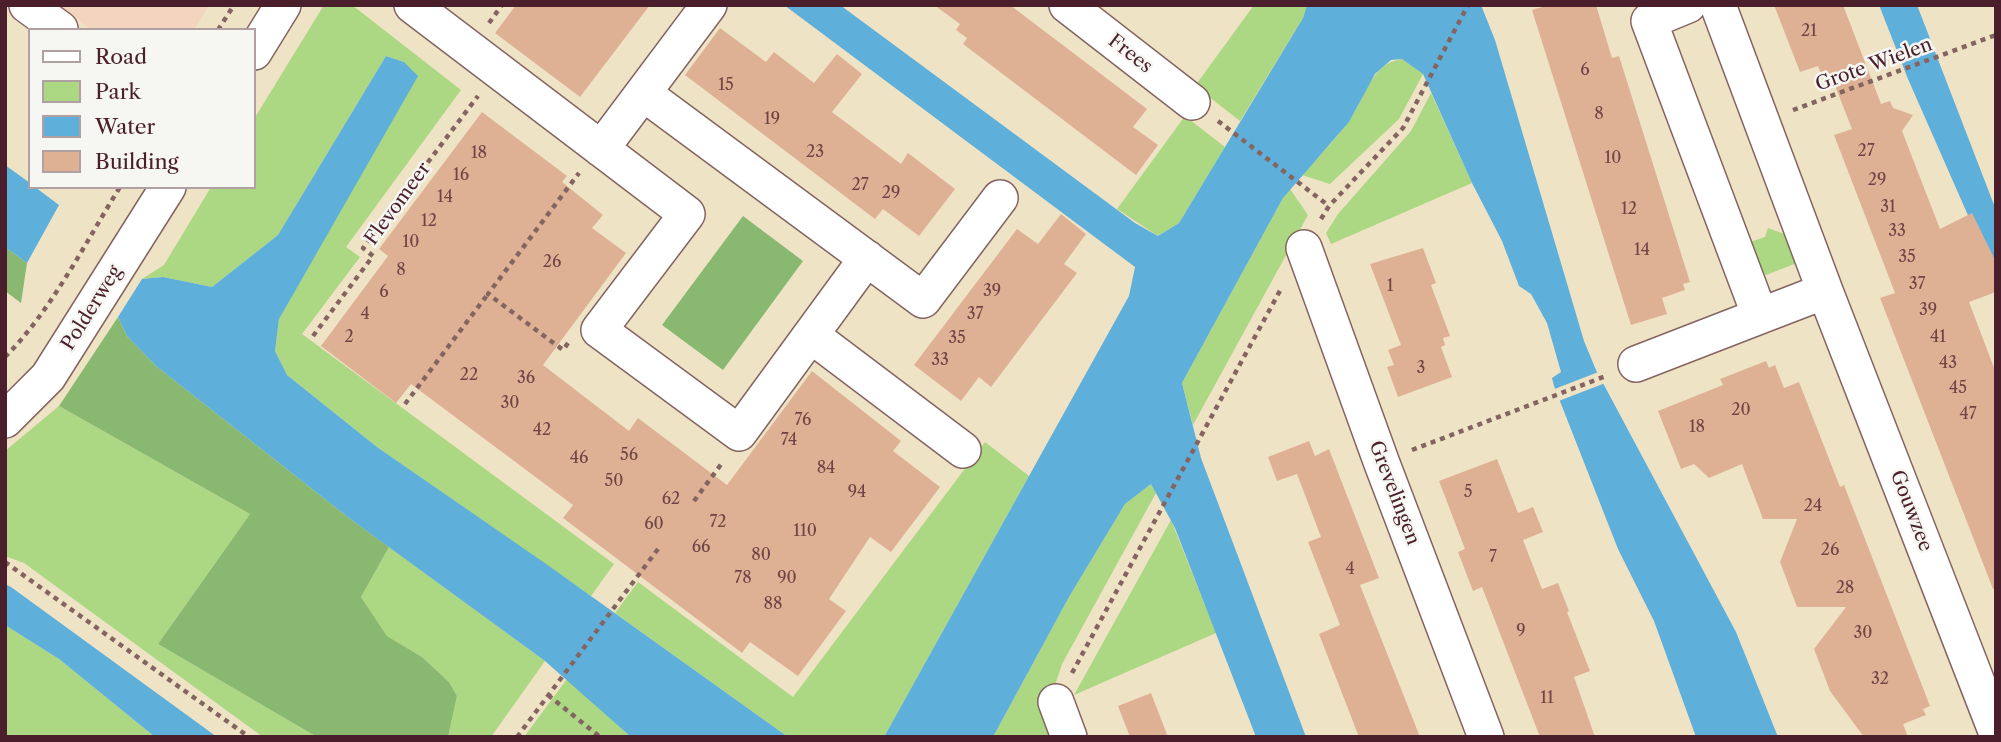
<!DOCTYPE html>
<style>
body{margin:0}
#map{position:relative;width:2001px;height:742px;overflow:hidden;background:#efe3c6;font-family:"Libre Caslon Text",serif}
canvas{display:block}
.frame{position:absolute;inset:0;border:7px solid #4a1f2b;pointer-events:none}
.legend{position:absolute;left:28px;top:28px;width:228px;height:161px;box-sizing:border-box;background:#f6f6f2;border:2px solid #b1a0a2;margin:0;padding:9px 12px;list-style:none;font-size:21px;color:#4a1f2b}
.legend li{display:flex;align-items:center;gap:14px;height:35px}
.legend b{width:35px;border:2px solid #b1a0a2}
</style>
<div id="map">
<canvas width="2001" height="742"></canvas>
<div class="frame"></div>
<ul class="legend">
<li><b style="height:9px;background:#fff"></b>Road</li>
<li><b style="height:19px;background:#acd783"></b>Park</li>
<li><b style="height:19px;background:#5eafd9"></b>Water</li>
<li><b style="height:19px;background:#dfb194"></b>Building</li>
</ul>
</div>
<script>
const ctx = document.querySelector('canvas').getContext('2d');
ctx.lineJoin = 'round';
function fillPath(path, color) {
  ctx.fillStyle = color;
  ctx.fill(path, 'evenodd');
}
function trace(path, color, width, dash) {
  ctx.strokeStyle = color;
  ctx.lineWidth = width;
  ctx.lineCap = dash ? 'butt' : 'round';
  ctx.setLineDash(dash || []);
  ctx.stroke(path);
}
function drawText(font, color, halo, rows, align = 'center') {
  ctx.font = font + ' "Libre Caslon Text",serif';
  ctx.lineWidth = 5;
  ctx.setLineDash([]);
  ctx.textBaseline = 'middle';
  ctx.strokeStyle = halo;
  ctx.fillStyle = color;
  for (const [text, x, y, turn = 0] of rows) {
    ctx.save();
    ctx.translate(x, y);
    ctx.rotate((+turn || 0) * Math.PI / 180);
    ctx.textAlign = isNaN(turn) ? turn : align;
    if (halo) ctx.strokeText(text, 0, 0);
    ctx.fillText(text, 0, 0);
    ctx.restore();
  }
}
fillPath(new Path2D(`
 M58 5H209L194 30H91Z`), '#f3d4bf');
fillPath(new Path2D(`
 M324 5H352L461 90 346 247 360 257 302 334 614 564 591 596 377 447 287 375 275 351 279 319 404 62 386 56 278 235 212 287 163 277 142 279 164 265 211 187H254V119Z
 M1254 5H1307L1303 18 1240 121 1195 86Z
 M1402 59 1423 74 1399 119 1330 184 1302 175C1317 158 1333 142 1347 124 1364 102 1370 63 1402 59Z
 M1431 93 1472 183 1331 244 1326 233 1338 214 1411 131Z
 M1185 116 1225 147 1179 223 1158 236 1117 209Z
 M1290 189 1308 215 1193 425 1182 383 1283 198Z
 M1768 228 1787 235 1797 263 1766 275 1759 268 1750 242 1765 237Z
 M59 406 250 514 158 644 317 737H263L24 563 5 556V451Z
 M985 442 1029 476 884 737H788L615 613 638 582 793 697Z
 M1151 484 1156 493 1062 664 1050 701 1054 737H993L1069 597 1125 504Z
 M1171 520 1216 633 1074 695Z
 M389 547 545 661 491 737H448L457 696 449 682 422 657 387 636 361 597Z
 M5 625 59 659 155 737H5Z
 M567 679 631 737H524Z`), '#acd783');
fillPath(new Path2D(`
 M743 216 803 261 723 370 662 325Z
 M5 247 27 263 21 303 5 291Z
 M118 317 127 336 156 366 349 518 389 547 361 597 387 636 422 657 449 682 457 696 448 737H317L158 644 250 514 59 406Z`), '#89b871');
fillPath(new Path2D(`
 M784 5H840L1135 223 1158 236 1179 223 1303 18 1307 5H1481L1495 40 1584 341 1596 370 1736 632 1778 737H1696L1654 621 1618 549 1554 386 1552 378 1561 372 1547 323 1531 294 1519 286 1502 241 1472 183 1423 74 1402 59 1391 60 1375 74 1349 122 1283 198 1182 383 1201 458 1306 737H1256L1175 528 1151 484 1125 504 1069 597 993 737H884L1129 296 1135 267Z
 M1879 5H1917L1996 210V279L1908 79Z
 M386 56 404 62 418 76 279 319 275 351 287 375 377 447 549 566 788 737H631L545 661 349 518 156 366 127 336 118 317 142 279 163 277 212 287 278 235Z
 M5 165 30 183V187H35L59 205 27 263 5 247Z
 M5 584 11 587 217 737H155L59 659 5 625Z`), '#5eafd9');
fillPath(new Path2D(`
 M1601 371 1608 382 1556 402 1552 390Z`), '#efe3c6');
fillPath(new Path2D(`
 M516 5H650L580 97 495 33Z
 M934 5H1010L1147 109 1133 127 1158 145 1136 175 963 44 967 38 956 30 960 24Z
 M1549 5H1596L1612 58 1619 56 1690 282 1683 284 1685 290 1662 298 1667 314 1631 325 1532 10Z
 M1774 5H1843L1881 104 1890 101 1893 108 1913 115 1902 131 1940 229 1972 213 1996 262V292L1969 302 1996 373V588L1993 589 1880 298 1895 293 1834 135 1852 129 1830 73 1822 77 1818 66 1800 72Z
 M720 28 766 62 774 52 814 83 837 54 862 74 832 112 901 164 908 153 955 189 919 236 883 209 875 219 685 75Z
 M482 112 567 176 562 182 603 215 592 228 626 253 543 365 629 431 638 418 727 485 812 371 901 441 893 451 940 487 891 552 870 537 829 599 846 611 798 676 750 642 742 653 563 518 573 505 411 384 396 403 321 346 388 256 379 249Z
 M1061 214 1086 234 1064 264 1077 273 991 387 979 377 961 401 914 365 1017 229 1038 244Z
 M1423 248 1436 283 1431 285 1450 336 1443 338 1445 345 1441 347 1452 377 1398 397 1387 367 1394 365 1388 350 1401 345 1370 264Z
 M1766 361 1769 368 1775 365 1784 388 1799 382 1840 487 1844 485 1930 706 1923 709 1926 715 1903 724 1908 737H1864L1830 691 1814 649 1846 607H1797L1780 562 1797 519H1763L1742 464 1709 478 1694 464 1681 469 1658 411 1723 385 1720 379Z
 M1309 441 1315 456 1329 449 1379 578 1360 585 1420 737H1359L1319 634 1340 625 1308 542 1321 537 1297 474 1277 481 1268 457Z
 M1497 459 1518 513 1533 507 1543 532 1523 540 1542 589 1558 583 1569 611 1567 612 1590 671 1574 677 1595 737H1540L1482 587 1473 591 1458 552 1465 549 1439 481Z
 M1151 693 1168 737H1130L1118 706Z`), '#dfb194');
const minor = new Path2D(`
 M27 5 60 29
 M412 5 687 214 599 330 739 433 867 258
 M1067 5 1192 102
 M1688 5 1649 21 1760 316 1825 291
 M1718 5 1825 291 1996 731
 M254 52 283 5
 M643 93 923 300 1000 198
 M601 149 709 5
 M1304 248 1381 461 1486 737
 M812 336 963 450
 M1636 364 1760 316
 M5 420 48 377 168 187
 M1056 702 1069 737`);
trace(minor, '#846461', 38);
trace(new Path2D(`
 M489 23 502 5
 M218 30 234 5
 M1793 110 1996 35
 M1218 121 1329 206
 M1321 219 1329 206 1403 128 1468 5
 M313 336 373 256 363 248 478 96
 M568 343 563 350 488 294 579 173
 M5 357C52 310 85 243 120 187
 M405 404 488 294
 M1412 450 1606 376
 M694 501 722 463
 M5 562 249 737
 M1072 673 1282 287
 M548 695 600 737
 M517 737 658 549`), '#846461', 4.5, [5, 5]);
trace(minor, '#fff', 35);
drawText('16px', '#6f4445', null, [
 ["21",1809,31],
 ["6",1585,70],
 ["15",726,85],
 ["8",1599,114],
 ["19",772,119],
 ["27",1866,151],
 ["23",815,152],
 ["18",479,153],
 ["10",1613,158],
 ["16",461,175],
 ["29",1877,180],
 ["27",860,185],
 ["29",891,193],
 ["14",445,197],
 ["31",1888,207],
 ["12",1629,209],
 ["12",429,221],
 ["33",1897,231],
 ["10",411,242],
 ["14",1642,250],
 ["35",1907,257],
 ["26",552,262],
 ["8",401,270],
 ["37",1917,284],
 ["1",1390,286],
 ["39",992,291],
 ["6",384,292],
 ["39",1928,310],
 ["4",365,314],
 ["37",975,314],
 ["2",349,337],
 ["41",1938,337],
 ["35",957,338],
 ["33",940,360],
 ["43",1948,363],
 ["3",1421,368],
 ["22",469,375],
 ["36",526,378],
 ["45",1958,388],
 ["30",510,403],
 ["20",1741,410],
 ["47",1968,414],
 ["76",803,420],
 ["18",1697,427],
 ["42",542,430],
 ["74",789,440],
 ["56",629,455],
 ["46",579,458],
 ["84",826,468],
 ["50",614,481],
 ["94",857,492],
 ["5",1468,492],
 ["62",671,499],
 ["24",1813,506],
 ["72",718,522],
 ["60",654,524],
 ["110",805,531],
 ["66",701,547],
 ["26",1830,550],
 ["80",761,555],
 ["7",1493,557],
 ["4",1350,569],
 ["78",743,578],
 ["90",787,578],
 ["28",1845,588],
 ["88",773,604],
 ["9",1521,631],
 ["30",1863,633],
 ["32",1880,679],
 ["11",1547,698]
]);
drawText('19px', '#4a1f2b', '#f6f6f2', [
 ["Frees",1130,54,38],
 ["Grote Wielen",1874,65,-20],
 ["Flevomeer",398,204,-54],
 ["Polderweg",92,308,-58],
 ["Grevelingen",1394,493,69],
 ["Gouwzee",1911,511,69]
]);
</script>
